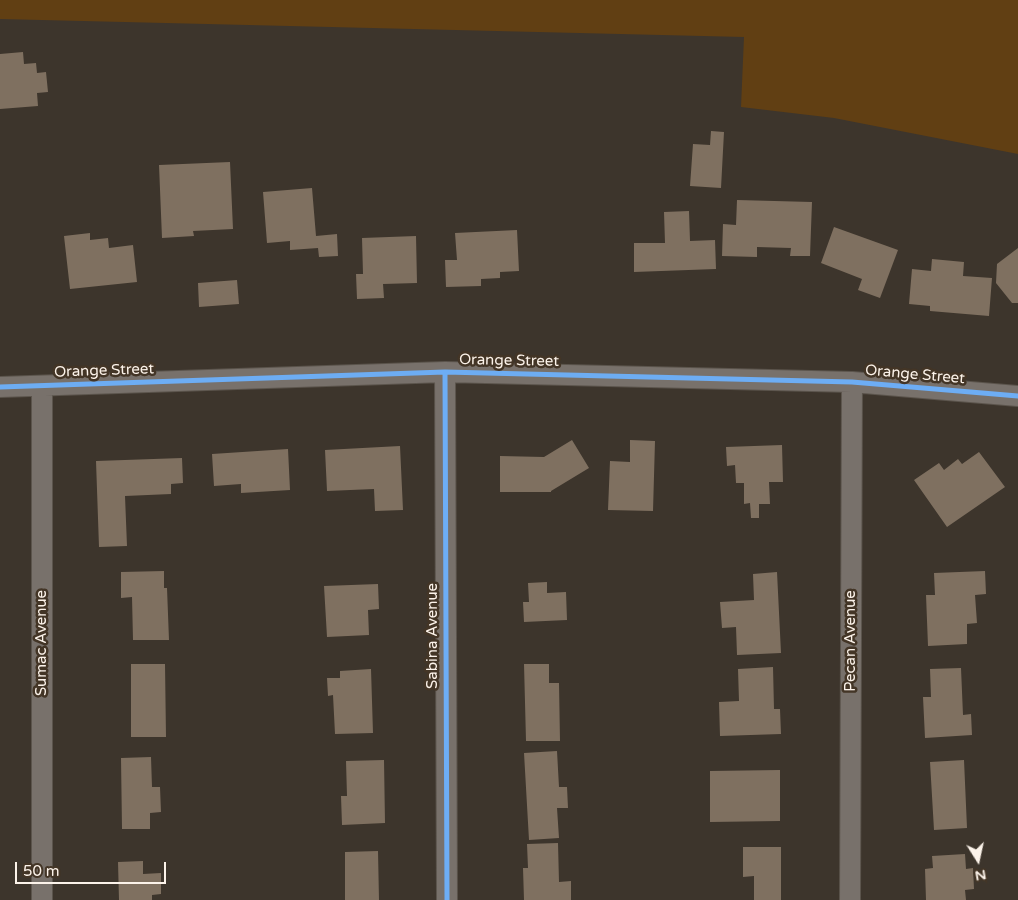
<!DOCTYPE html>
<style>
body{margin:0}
#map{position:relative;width:1018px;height:900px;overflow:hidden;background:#3d352c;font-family:"Varela Round",sans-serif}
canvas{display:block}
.north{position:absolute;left:953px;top:835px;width:50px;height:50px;-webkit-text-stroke:4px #433526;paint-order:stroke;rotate:170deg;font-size:14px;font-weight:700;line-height:20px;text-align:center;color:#fcf3ea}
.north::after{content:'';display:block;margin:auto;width:18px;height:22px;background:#fcf3ea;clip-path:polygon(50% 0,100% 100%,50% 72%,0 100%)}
.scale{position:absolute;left:15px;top:862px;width:151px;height:22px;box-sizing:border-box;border:2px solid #fcf3ea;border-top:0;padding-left:6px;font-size:15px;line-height:18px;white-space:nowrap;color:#fcf3ea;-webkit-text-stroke:4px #433526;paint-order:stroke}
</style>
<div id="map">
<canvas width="1018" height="900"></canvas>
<div class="north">N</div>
<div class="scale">50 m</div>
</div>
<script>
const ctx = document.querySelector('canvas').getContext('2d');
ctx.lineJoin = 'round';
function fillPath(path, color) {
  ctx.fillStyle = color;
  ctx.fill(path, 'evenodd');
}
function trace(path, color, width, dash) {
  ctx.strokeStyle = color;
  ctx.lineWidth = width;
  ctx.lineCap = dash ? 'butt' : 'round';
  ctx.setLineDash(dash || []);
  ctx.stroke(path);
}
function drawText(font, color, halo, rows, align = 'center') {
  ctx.font = font + ' "Varela Round",sans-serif';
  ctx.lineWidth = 5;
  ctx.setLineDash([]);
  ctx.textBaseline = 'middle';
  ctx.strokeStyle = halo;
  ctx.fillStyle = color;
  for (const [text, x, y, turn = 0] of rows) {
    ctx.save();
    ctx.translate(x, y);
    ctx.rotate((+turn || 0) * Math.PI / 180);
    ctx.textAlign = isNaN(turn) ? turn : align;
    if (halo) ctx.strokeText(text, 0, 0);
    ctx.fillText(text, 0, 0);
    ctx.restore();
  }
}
fillPath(new Path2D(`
 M0 0H1018V154L834 118 741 107 744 37 0 19Z`), '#613f13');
fillPath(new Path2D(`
 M23 52 24 64 36 63 37 73 46 72 48 92 37 93 38 106 0 109V54Z
 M711 131 724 132 721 188 690 186 693 144 710 145Z
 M230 162 233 229 193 231 194 236 162 238 159 165Z
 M312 188 316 236 337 234 338 256 319 257 318 248 290 250V241L267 243 263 192Z
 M737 200 812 202 810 256H790L791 248 757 247V257L722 256 723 224 736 225Z
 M689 211 690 241 715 240 716 269 634 272V243H665L664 212Z
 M834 227 898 250 880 298 858 290 862 279 821 263Z
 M517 230 519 271 500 272V278L481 279V286L446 287 445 260H457L455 233Z
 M90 233V240L108 238 109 248 133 245 137 282 70 289 64 236Z
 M416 236 417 283 383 284 384 298 357 299 356 274H363L362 238Z
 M1018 248V303H1012L996 283 997 264Z
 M932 259 964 262 963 276 992 278 989 316 930 311V306L909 304 912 269 931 271Z
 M237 280 239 304 199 307 198 283Z
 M572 440 589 468 551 491V492H500V456L544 457Z
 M630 440 655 441 653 511 608 510 610 461 630 462Z
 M782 445 783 482H769L770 504H759V518H751L750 503 744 504V483H736L735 465 727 466 726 447Z
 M400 446 403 510 375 511 374 489 327 491 325 450Z
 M288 449 290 490 241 493V484L214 486 212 454Z
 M979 452 1005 487 947 527 914 480 939 463 944 470 958 459 962 464Z
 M182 458 183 483 171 484V494L125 496 127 546 99 547 96 461Z
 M164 571V588H167L169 640H133L132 597 121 598V572Z
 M985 571 986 594 975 595 977 623 967 624V644L928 646 926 595H935L934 573Z
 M777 572 781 653 737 655 736 627 722 628 720 602 754 600 753 574Z
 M547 582V593L566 592 567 620 524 622 523 602H529L528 583Z
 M378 584 379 609 368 610 369 635 327 637 324 586Z
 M131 664H165L166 737H131Z
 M524 664H549V683H559L560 741H526Z
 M773 667 774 709H780L781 734 720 736 719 702 739 701 738 669Z
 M961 668 963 715 971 714 972 735 925 738 923 697H931L930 669Z
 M371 669 373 733 335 734 333 695 328 696 327 678H340V671Z
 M557 751 559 787H567L568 808H557L559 838 529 840 524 753Z
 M151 757 152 787H160L161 812 150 813V829H122L121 758Z
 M384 760 385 823 342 825 341 796H347L346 761Z
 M964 760 967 828 934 830 930 762Z
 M780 770V821L710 822V771Z
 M558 843 559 882 571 881V900H524L523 868H528L527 844Z
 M743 847H781V900H754V876L743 877Z
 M378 851 379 900H345V852Z
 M965 854 966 869 973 868 974 889 965 890 966 900H926L925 869 933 868 932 856Z
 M143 861V874L161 873V894L152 895V900H119L118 862Z`), '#7f7060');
const minor = new Path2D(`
 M445 372 447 900
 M42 386V900
 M0 387 445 372 852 382 1018 396
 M850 900 852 382`);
trace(minor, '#5b544c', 22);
trace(minor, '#78716b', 20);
trace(new Path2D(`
 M445 372 447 900
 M0 387 445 372 852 382 1018 396`), '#6dadf4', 5);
drawText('15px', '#fcf3ea', '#433526', [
 ["Orange Street",509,361,1],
 ["Orange Street",104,371,-2],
 ["Orange Street",915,375,5],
 ["Sabina Avenue",433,636,-90],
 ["Pecan Avenue",851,641,-90],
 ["Sumac Avenue",42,643,-90]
]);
</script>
